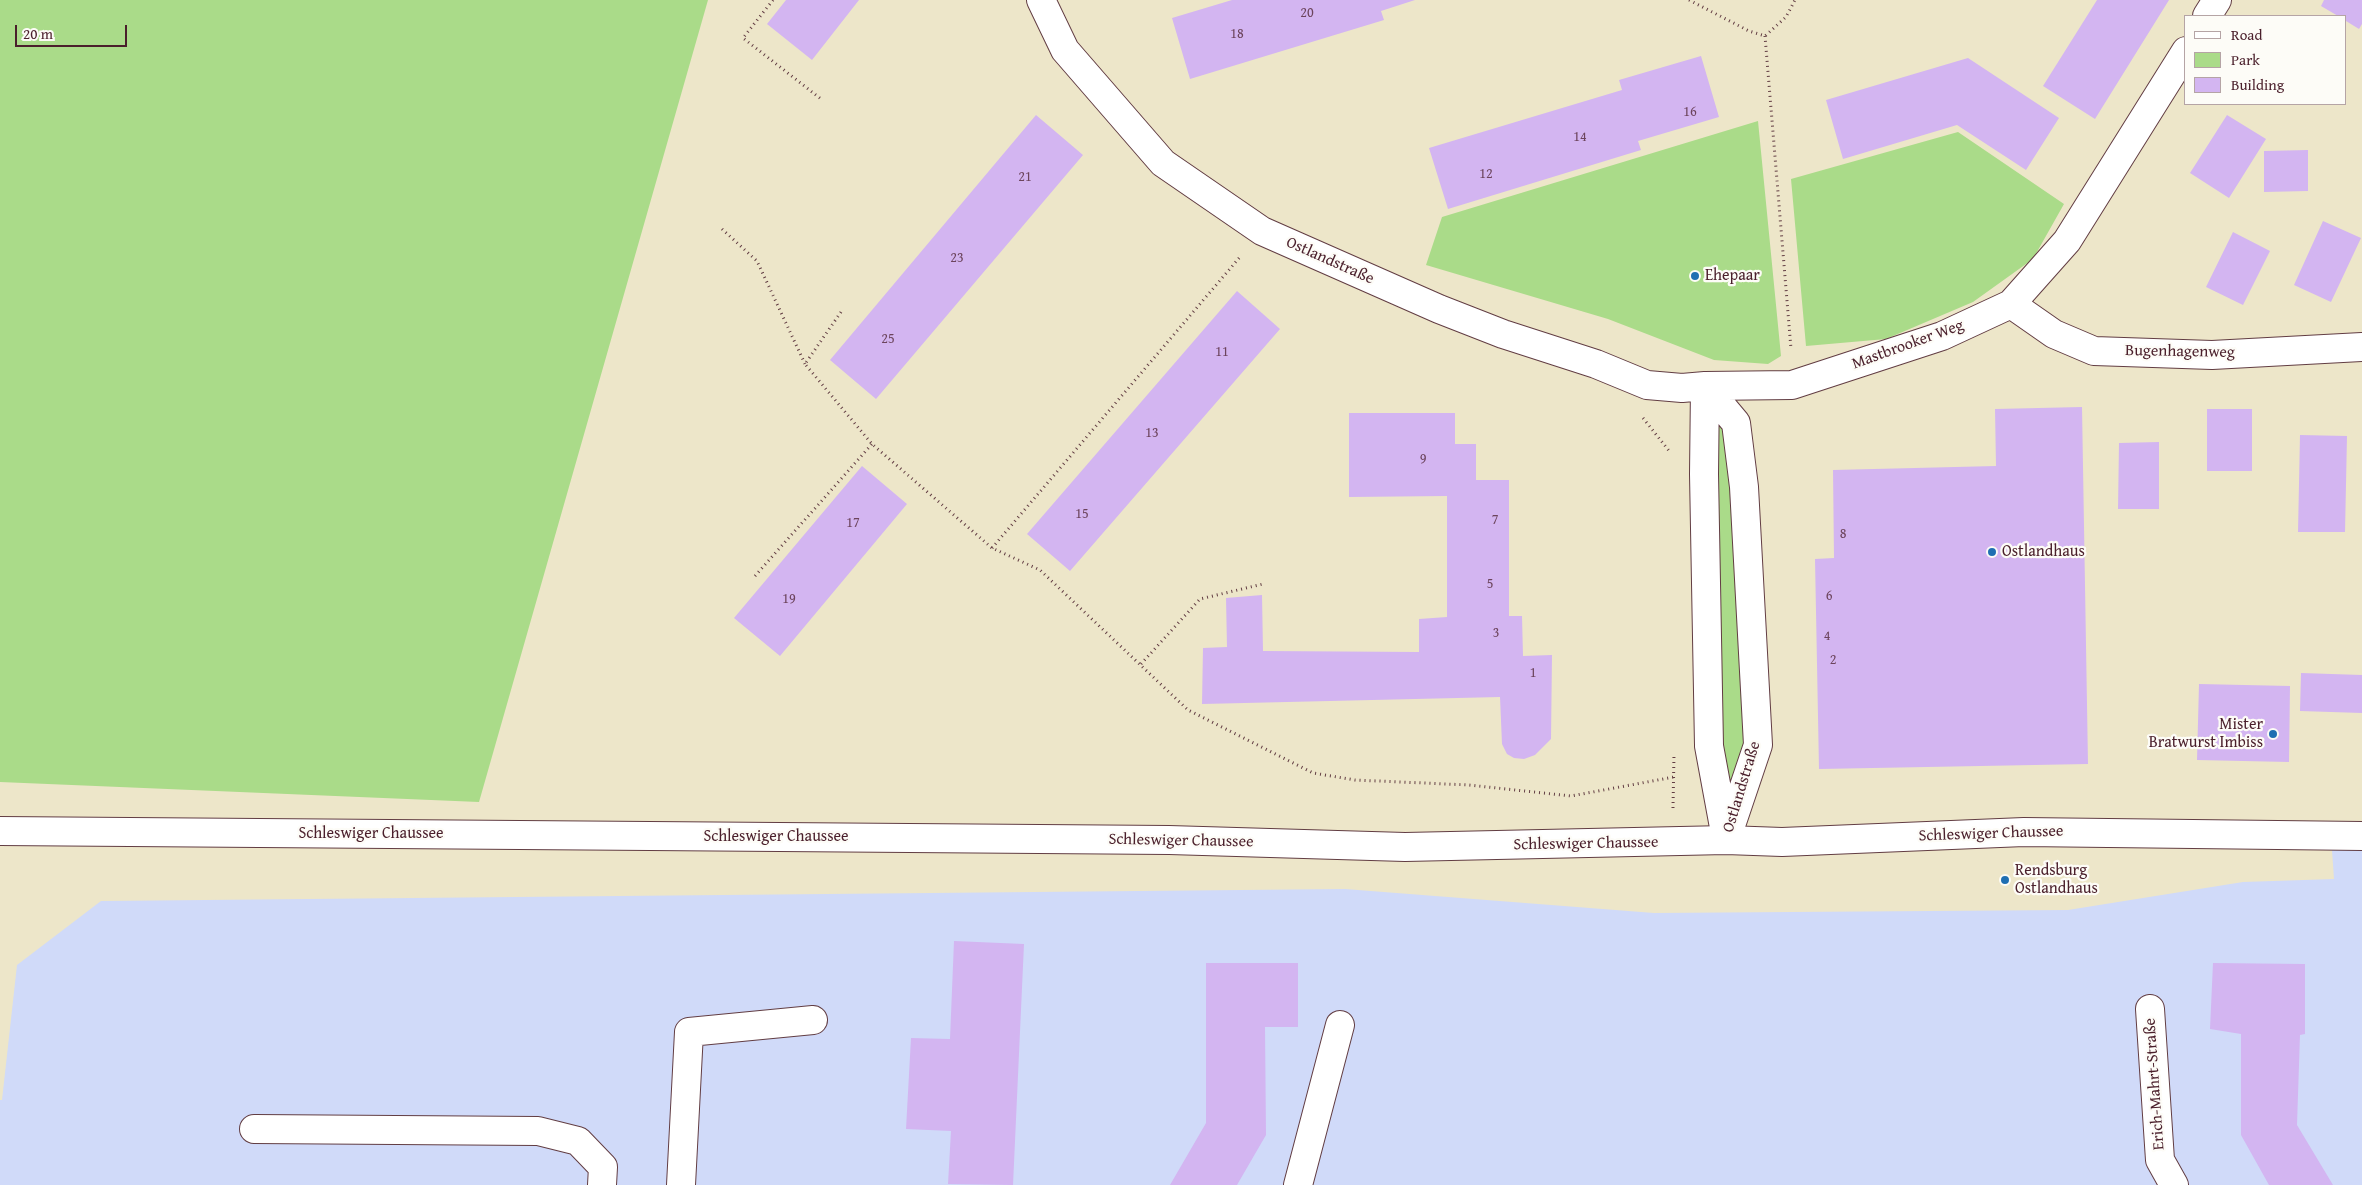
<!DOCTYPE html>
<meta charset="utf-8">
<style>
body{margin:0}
#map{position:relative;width:2362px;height:1185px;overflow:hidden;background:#ede6c9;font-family:"Gentium Book Plus",serif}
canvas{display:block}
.legend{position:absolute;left:2184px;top:15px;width:162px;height:90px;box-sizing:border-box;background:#fdfcf7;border:1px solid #b5a4a5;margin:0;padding:6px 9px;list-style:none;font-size:15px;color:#4a1f2b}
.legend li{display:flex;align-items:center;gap:10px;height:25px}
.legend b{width:25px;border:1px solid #b5a4a5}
.scale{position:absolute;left:15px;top:25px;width:112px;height:22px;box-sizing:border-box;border:2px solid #4a1f2b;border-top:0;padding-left:6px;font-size:15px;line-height:18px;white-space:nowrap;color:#4a1f2b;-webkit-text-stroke:4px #fdfcf7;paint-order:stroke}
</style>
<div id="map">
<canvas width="2362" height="1185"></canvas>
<ul class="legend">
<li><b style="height:6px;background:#fff"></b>Road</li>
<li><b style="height:14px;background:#aadb89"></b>Park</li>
<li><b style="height:14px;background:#d3b5f1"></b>Building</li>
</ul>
<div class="scale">20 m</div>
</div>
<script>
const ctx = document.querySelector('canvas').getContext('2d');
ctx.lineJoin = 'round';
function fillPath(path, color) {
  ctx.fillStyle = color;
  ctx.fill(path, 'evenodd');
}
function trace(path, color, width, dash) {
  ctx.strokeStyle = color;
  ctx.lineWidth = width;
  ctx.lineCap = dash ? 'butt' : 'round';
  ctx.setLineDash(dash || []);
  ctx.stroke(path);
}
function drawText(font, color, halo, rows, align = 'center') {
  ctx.font = font + ' "Gentium Book Plus",serif';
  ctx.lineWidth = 4.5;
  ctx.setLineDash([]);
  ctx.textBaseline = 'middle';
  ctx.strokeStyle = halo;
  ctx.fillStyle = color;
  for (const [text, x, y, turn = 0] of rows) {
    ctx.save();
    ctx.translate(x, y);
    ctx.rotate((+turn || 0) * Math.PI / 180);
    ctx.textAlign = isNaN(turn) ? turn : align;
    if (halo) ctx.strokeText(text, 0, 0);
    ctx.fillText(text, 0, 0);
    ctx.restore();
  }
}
fillPath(new Path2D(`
 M2331 836H2362V1185H0V1100H2L17 965 101 901 1345 889 1654 913 2068 910 2243 882 2334 879Z`), '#d0daf9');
fillPath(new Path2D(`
 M0 0H708L479 802 0 782Z
 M1758 121 1781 356 1768 364 1714 360 1608 319 1426 265 1442 217Z
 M1958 132 2064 204 2033 259 1973 302 1886 339 1806 346 1791 179Z
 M1705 386 1737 426 1757 741 1728 831 1709 746Z`), '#aadb89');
fillPath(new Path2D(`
 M786 0H859L812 60 767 24Z
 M1232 0H1415L1381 11 1384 20 1190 79 1172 18Z
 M2097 0H2169L2095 119 2043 86Z
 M2324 0H2362V24L2359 29 2346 21V16H2338L2321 6Z
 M1701 56 1719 117 1638 141 1641 150 1448 209 1429 148 1622 90 1619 80Z
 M1968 58 2059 118 2026 170 1957 125 1843 159 1826 100Z
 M1036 115 1083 155 876 399 830 360Z
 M2227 115 2266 139 2229 198 2190 173Z
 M2308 150V191L2264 192V151Z
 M2323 221 2361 238 2331 302 2294 285Z
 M2233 232 2270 251 2243 305 2206 287Z
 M1237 291 1280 329 1070 571 1027 534Z
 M2082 407 2088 764 1819 769 1815 559 1834 558 1833 470 1996 466 1995 409Z
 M2207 409H2252V471H2207Z
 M1349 413H1455V444H1476V480H1509V616H1522L1523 656 1552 655 1551 739 1535 755 1524 759 1514 758 1507 754 1502 744 1500 697 1202 704 1203 648 1227 647 1226 598 1262 595 1263 651 1419 652V619L1447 617V496L1349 497Z
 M2300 435 2347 436 2345 532H2298Z
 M2159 442V509H2118L2119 443Z
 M862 466 907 504 780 656 734 618Z
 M2301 673 2362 675V713L2300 711Z
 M2199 684 2290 686 2289 762 2197 760Z
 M954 941 1024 944 1013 1185 948 1184 951 1131 906 1129 911 1038 950 1039Z
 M1206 963H1298V1027H1265L1266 1135 1237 1185H1170L1206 1123Z
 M2213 963 2305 964V1034L2300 1035 2297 1125 2333 1185H2269L2241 1135V1034L2210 1029Z`), '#d3b5f1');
const minor = new Path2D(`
 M1041 0 1065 50 1163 163 1262 231 1439 309 1503 334 1596 364 1647 385 1682 388 1705 386 1792 385 1942 336 2011 304 2067 241 2186 51
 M2207 16 2217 0
 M2011 304 2054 334 2094 351 2212 355 2362 347
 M1705 386 1736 423 1744 487 1758 745 1726 840
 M1705 386 1704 474 1709 746 1726 838
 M2150 1009 2160 1160 2174 1185
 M254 1129 538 1131 578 1141 603 1167 602 1185
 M681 1185 689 1032 813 1020
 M1298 1185 1340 1025`);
const major = new Path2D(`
 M0 831 1169 840 1405 847 1726 840 1782 842 2024 832 2362 836`);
trace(minor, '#623d43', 30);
trace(major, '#623d43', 30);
trace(new Path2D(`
 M773 0 743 38 821 99
 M1689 0 1749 31 1765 36 1786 17 1795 0
 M1765 36 1791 349
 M722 229 757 261 805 364
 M841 312 805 364 872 444 992 548 1040 570 1188 710 1313 773 1355 780 1469 785 1571 796 1674 777
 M1643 418 1670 452
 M992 548 1240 257
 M755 576 872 444
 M1141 664 1200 599 1263 584
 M1673 808 1674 754`), '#623d43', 3, [1, 4]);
trace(minor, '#fff', 28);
trace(major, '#fff', 28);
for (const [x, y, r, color] of [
 [1695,276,5,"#1f6fb2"],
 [1992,552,5,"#1f6fb2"],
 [2273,734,5,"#1f6fb2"],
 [2005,880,5,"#1f6fb2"]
]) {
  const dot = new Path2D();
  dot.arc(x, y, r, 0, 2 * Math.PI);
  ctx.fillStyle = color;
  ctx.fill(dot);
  trace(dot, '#fdfcf7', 2);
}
drawText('14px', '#6c445c', null, [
 ["20",1307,13],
 ["18",1237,34],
 ["16",1690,112],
 ["14",1580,137],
 ["12",1486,174],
 ["21",1025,177],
 ["23",957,258],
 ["25",888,339],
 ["11",1222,352],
 ["13",1152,433],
 ["9",1423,459],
 ["15",1082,514],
 ["7",1495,520],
 ["17",853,523],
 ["8",1843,534],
 ["5",1490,584],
 ["6",1829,596],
 ["19",789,599],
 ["3",1496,633],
 ["4",1827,636],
 ["2",1833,660],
 ["1",1533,673]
]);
drawText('16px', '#4a1f2b', '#fdfcf7', [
 ["Ostlandstraße",1330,261,24],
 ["Mastbrooker Weg",1908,345,-20],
 ["Bugenhagenweg",2180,352,1],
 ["Ostlandstraße",1742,787,-73],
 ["Schleswiger Chaussee",371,834],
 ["Schleswiger Chaussee",1991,834,-2],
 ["Schleswiger Chaussee",776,837],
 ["Schleswiger Chaussee",1181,841,1],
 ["Schleswiger Chaussee",1586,844,-1],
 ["Erich-Mahrt-Straße",2155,1084,-94]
]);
drawText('16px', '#4a1f2b', '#fdfcf7', [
 ["Ehepaar",1705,276],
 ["Ostlandhaus",2002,552],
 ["Mister",2263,725,"right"],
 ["Bratwurst Imbiss",2263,743,"right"],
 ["Rendsburg",2015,871],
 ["Ostlandhaus",2015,889]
], 'left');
</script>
